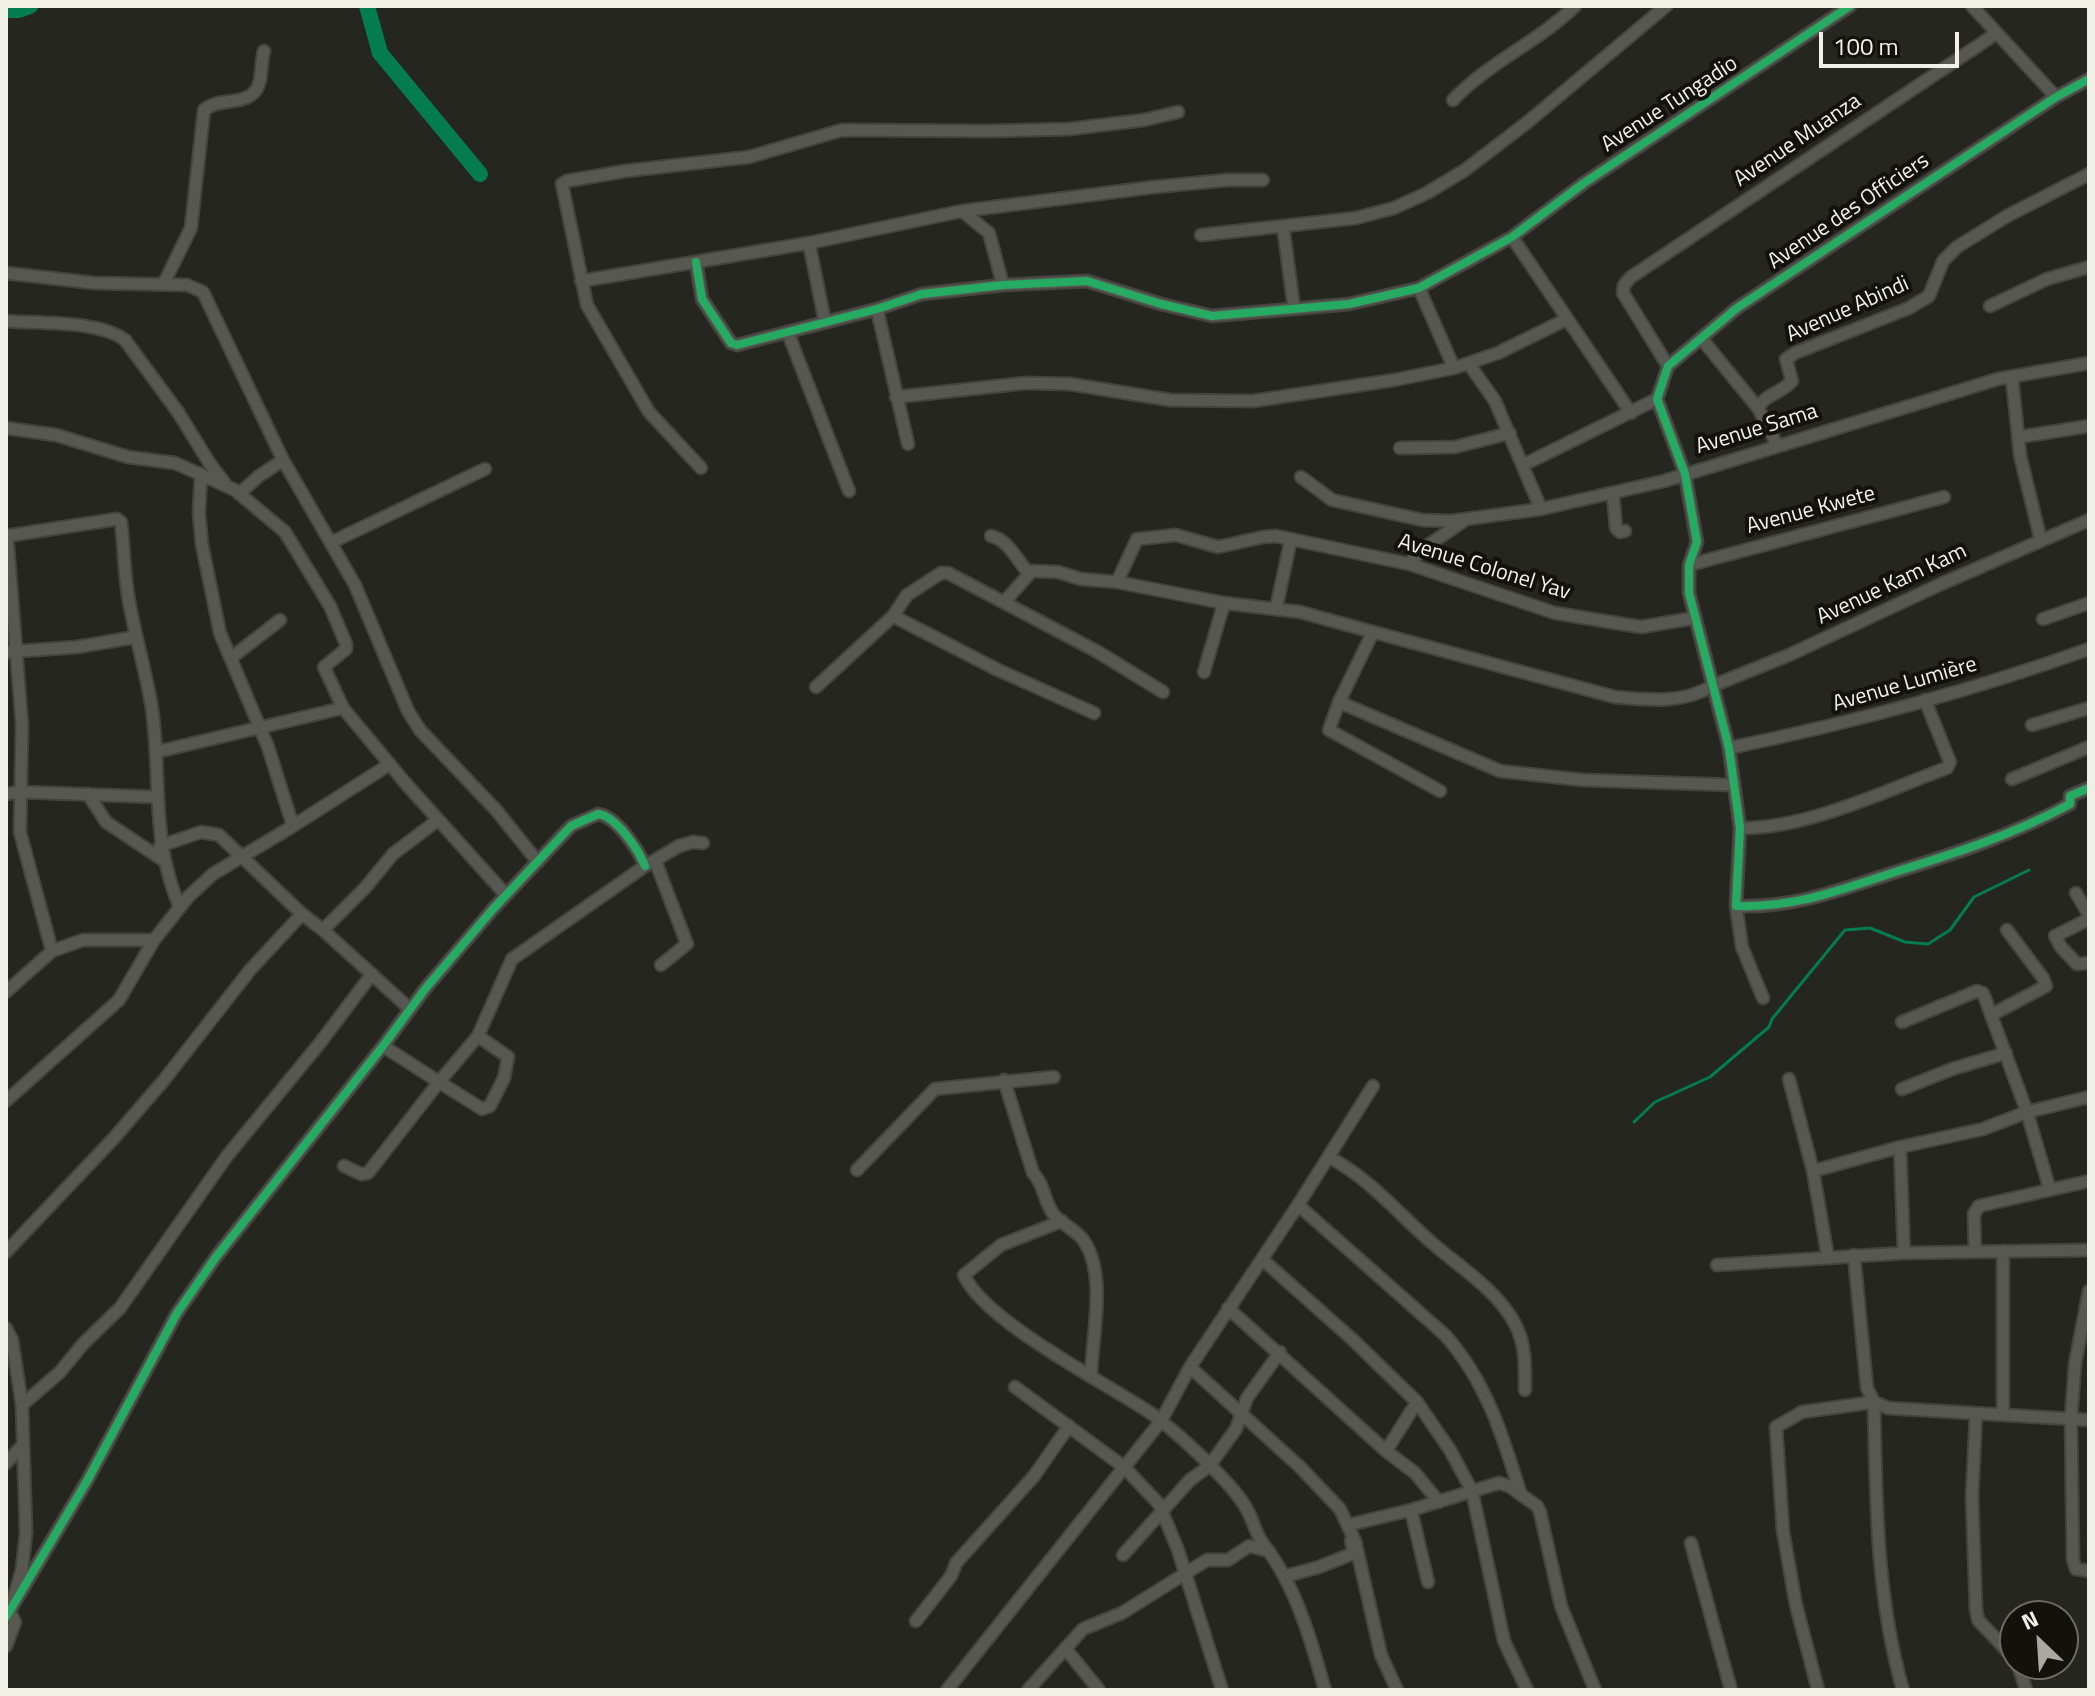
<!DOCTYPE html>
<meta charset="utf-8">
<style>
body{margin:0}
#map{position:relative;width:2095px;height:1696px;overflow:hidden;background:#262620;font-family:"Titillium Web",sans-serif}
canvas{display:block}
.frame{position:absolute;inset:0;border:8px solid #f0f0e7;pointer-events:none}
.north{position:absolute;left:1999px;top:1600px;width:80px;height:80px;box-sizing:border-box;background:#12110c;border:2px solid #6b6a64;border-radius:50%;rotate:335deg;font-size:22px;font-weight:700;line-height:32px;text-align:center;color:#f0f0e7}
.north::after{content:'';display:block;margin:auto;width:28px;height:36px;background:#a9a9a1;clip-path:polygon(50% 0,100% 100%,50% 72%,0 100%)}
.scale{position:absolute;left:1819px;top:32px;width:140px;height:36px;box-sizing:border-box;border:4px solid #f0f0e7;border-top:0;padding-left:10px;font-size:24px;line-height:28px;white-space:nowrap;color:#f0f0e7;-webkit-text-stroke:6px #12110c;paint-order:stroke}
</style>
<div id="map">
<canvas width="2095" height="1696"></canvas>
<div class="frame"></div>
<div class="north">N</div>
<div class="scale">100 m</div>
</div>
<script>
const ctx = document.querySelector('canvas').getContext('2d');
ctx.lineJoin = 'round';
function trace(path, color, width, dash) {
  ctx.strokeStyle = color;
  ctx.lineWidth = width;
  ctx.lineCap = dash ? 'butt' : 'round';
  ctx.setLineDash(dash || []);
  ctx.stroke(path);
}
function drawText(font, color, halo, rows, align = 'center') {
  ctx.font = font + ' "Titillium Web",sans-serif';
  ctx.lineWidth = 8;
  ctx.setLineDash([]);
  ctx.textBaseline = 'middle';
  ctx.strokeStyle = halo;
  ctx.fillStyle = color;
  for (const [text, x, y, turn = 0] of rows) {
    ctx.save();
    ctx.translate(x, y);
    ctx.rotate((+turn || 0) * Math.PI / 180);
    ctx.textAlign = isNaN(turn) ? turn : align;
    if (halo) ctx.strokeText(text, 0, 0);
    ctx.fillText(text, 0, 0);
    ctx.restore();
  }
}
trace(new Path2D(`
 M1634 1122 1655 1102 1710 1077 1769 1027 1772 1019 1845 930 1870 928 1905 942 1928 944 1950 930 1974 897 2029 870`), '#037c50', 3);
trace(new Path2D(`
 M367 6 380 53 480 174
 M6 10H19L30 6`), '#037c50', 16);
const minor = new Path2D(`
 M1972 6 2056 97
 M2089 79 2056 97 1737 308 1668 366 1657 399 1685 474 1697 542 1689 565V593L1729 748 1740 828 1736 906C1792 908 1834 892 1886 875 1950 855 2011 836 2070 804V796L2089 788
 M1453 100C1489 62 1538 42 1575 6
 M962 211 989 233 1003 285
 M1283 226 1294 308
 M1201 235 1356 218 1394 208 1427 193 1465 170 1529 121 1666 6
 M1512 237 1631 413
 M809 243 962 211 1154 187 1228 180H1263
 M696 262 702 299 731 343 737 345 877 309 922 294 1003 285 1087 281 1161 304 1212 316 1349 304 1419 288 1512 237 1584 183 1850 6
 M6 273 94 283 187 285 203 292 283 460 355 585 408 711 420 730 496 810 538 862
 M581 281 809 243 825 322
 M164 283 191 228 204 110C220 96 251 108 259 84 262 74 261 62 264 51
 M1419 288 1454 368
 M1990 306 2047 279 2089 267
 M877 309 908 444
 M6 321C40 324 98 320 125 340L178 412 210 464 224 482
 M788 333 849 491
 M1701 338 1758 408 1777 445
 M1469 364 1495 401 1541 509
 M1668 366 1623 293 1624 285 1631 277 1997 33
 M2012 378 2020 455 2041 541
 M896 397 1026 383 1070 384 1170 400 1253 401 1394 380 1454 368 1498 353 1567 319
 M1758 408C1765 394 1782 393 1792 381L1786 359 1795 353 1909 308 1929 296 1943 261 1957 247 2007 216 2089 174
 M6 428 56 435 128 457 175 463 235 490 285 532 330 606 346 644V649L324 667 343 708 407 785 506 895
 M2019 437 2089 426
 M1400 448 1455 447 1510 433
 M1523 465 1657 399
 M701 468 649 412 587 305 562 184 567 181 625 171 749 157 842 130 989 131 1069 129 1144 120 1178 112
 M201 474 199 513 202 545 220 633 268 747 293 826
 M1301 477 1332 500 1422 520 1451 521 1541 509 1664 481 1998 379 2089 363
 M239 494 259 476 283 460
 M1613 494 1616 528 1620 532 1625 531
 M7 535 22 725 20 832 52 951
 M6 536 117 519 121 522C124 546 124 571 128 595 134 633 146 671 152 709 162 782 150 837 180 908
 M991 536C1009 540 1016 560 1029 573
 M332 542 485 469
 M1409 564 1424 548 1465 520
 M1689 565 1944 497
 M1117 582 1137 539 1176 535 1218 547 1263 537 1276 536 1409 564 1555 613 1641 627 1694 618
 M1005 601 1032 571 1058 572 1081 579 1117 582 1224 603 1300 612 1373 632
 M1276 609 1291 539
 M2043 619 2089 603
 M6 652 77 647 136 637
 M231 658 280 620
 M1204 672 1224 603
 M816 687 893 616
 M1339 702 1500 771 1583 780 1733 785
 M1094 713 998 670 893 616 907 595 941 573H948L1098 652 1163 692
 M2032 725 2089 708
 M1729 748C1851 723 1971 691 2089 649
 M156 752 343 708
 M2012 779 2089 747
 M1440 791 1329 730 1339 702 1373 632 1615 697C1648 700 1683 704 1712 686L1789 655 1941 584 2089 520
 M6 794 21 792 157 797
 M88 794 106 822 163 860
 M1740 828C1807 829 1884 791 1947 768L1950 762 1925 700
 M160 846 201 832 219 835 302 914 323 930 410 1009
 M655 860 687 944 661 965
 M2076 893 2089 915
 M1736 906 1742 947 1763 998
 M2089 919 2055 936 2061 947 2077 964 2089 963
 M323 930 365 888 393 854 438 820
 M6 992 52 951 83 940H154
 M1993 1014 2046 986 2043 978 2007 930
 M1902 1022 1977 991 1983 993 2027 1112 2050 1190
 M383 1046 439 1082 478 1036 512 959 645 866 679 846 693 842 703 843
 M1789 1079 1813 1171 1828 1258
 M1004 1080 1033 1173C1044 1184 1044 1200 1052 1212 1059 1224 1075 1228 1084 1241 1107 1276 1092 1336 1091 1376
 M1902 1089 1952 1069 2006 1053
 M6 1101 119 1000 154 940 188 897 213 874 293 826 390 764
 M1900 1147 1904 1253
 M1329 1157C1370 1179 1398 1213 1432 1243 1460 1267 1498 1291 1515 1324 1526 1344 1525 1367 1525 1390
 M344 1166 361 1174 368 1173 439 1082 482 1109 490 1106 504 1078 508 1057 478 1036
 M857 1170 935 1089 1054 1077
 M1813 1171 1900 1147 1983 1129 2027 1112 2089 1097
 M1298 1205 1445 1335C1486 1381 1503 1436 1521 1495
 M1062 1221 1001 1245 964 1275C984 1321 1104 1382 1149 1412 1175 1430 1229 1480 1245 1506 1253 1518 1255 1534 1264 1545 1296 1586 1311 1640 1325 1690
 M2003 1251V1415
 M6 1252 114 1138 164 1080 250 970 302 914
 M1975 1252 1974 1214 1979 1206 2089 1181
 M1854 1255 1867 1388 1874 1402 1888 1408 2089 1420
 M1262 1259 1352 1339 1417 1402 1450 1450 1472 1491 1504 1641 1527 1690
 M1717 1265 1904 1253 2089 1250
 M2089 1291 2075 1364 2071 1419 2073 1560 2076 1569 2089 1571
 M1228 1308 1386 1451 1415 1473 1439 1502
 M6 1328 12 1340 22 1405 26 1533 22 1569 10 1612 15 1622 6 1646
 M1190 1367 1300 1467 1340 1509 1355 1541 1381 1655 1397 1690
 M1015 1387 1124 1467 1159 1504 1178 1550 1222 1690
 M22 1405 60 1372 83 1344 120 1308 227 1156 320 1043 372 974
 M1976 1415 1972 1497 1976 1609 1978 1620 2015 1659
 M1386 1451 1417 1402
 M6 1463 22 1446
 M1411 1510 1428 1582
 M1348 1525 1411 1510 1499 1483 1509 1486 1537 1506 1540 1512 1561 1606 1595 1690
 M1691 1543 1731 1690
 M1123 1555 1190 1480 1209 1466 1236 1429 1247 1398 1280 1352
 M1286 1576 1319 1567 1354 1553 1351 1541
 M6 1617 87 1481 177 1313 216 1257 383 1046 425 989 493 909 571 826 598 814C616 816 638 849 645 866
 M916 1621 951 1576 956 1563 1034 1476 1069 1426
 M1065 1648 1099 1690
 M2018 1664 2026 1690
 M947 1690 1161 1421 1190 1367 1298 1205 1373 1086
 M1028 1690 1083 1629 1122 1613 1207 1560H1228L1249 1546 1269 1551
 M1818 1690 1796 1605 1783 1531 1776 1427 1802 1412 1874 1402C1876 1499 1876 1596 1903 1690`);
trace(minor, '#44443e', 15);
trace(minor, '#585852', 11);
trace(new Path2D(`
 M2089 79 2056 97 1737 308 1668 366 1657 399 1685 474 1697 542 1689 565V593L1729 748 1740 828 1736 906C1792 908 1834 892 1886 875 1950 855 2011 836 2070 804V796L2089 788
 M696 262 702 299 731 343 737 345 877 309 922 294 1003 285 1087 281 1161 304 1212 316 1349 304 1419 288 1512 237 1584 183 1850 6
 M6 1617 87 1481 177 1313 216 1257 383 1046 425 989 493 909 571 826 598 814C616 816 638 849 645 866`), '#26ab63', 8);
drawText('22px', '#f0f0e7', '#12110c', [
 ["Avenue Tungadio",1670,105,-33],
 ["Avenue Muanza",1798,141,-34],
 ["Avenue des Officiers",1849,212,-34],
 ["Avenue Abindi",1848,310,-24],
 ["Avenue Sama",1757,430,-17],
 ["Avenue Kwete",1811,511,-15],
 ["Avenue Colonel Yav",1484,568,17],
 ["Avenue Kam Kam",1892,585,-25],
 ["Avenue Lumière",1905,685,-16]
]);
</script>
